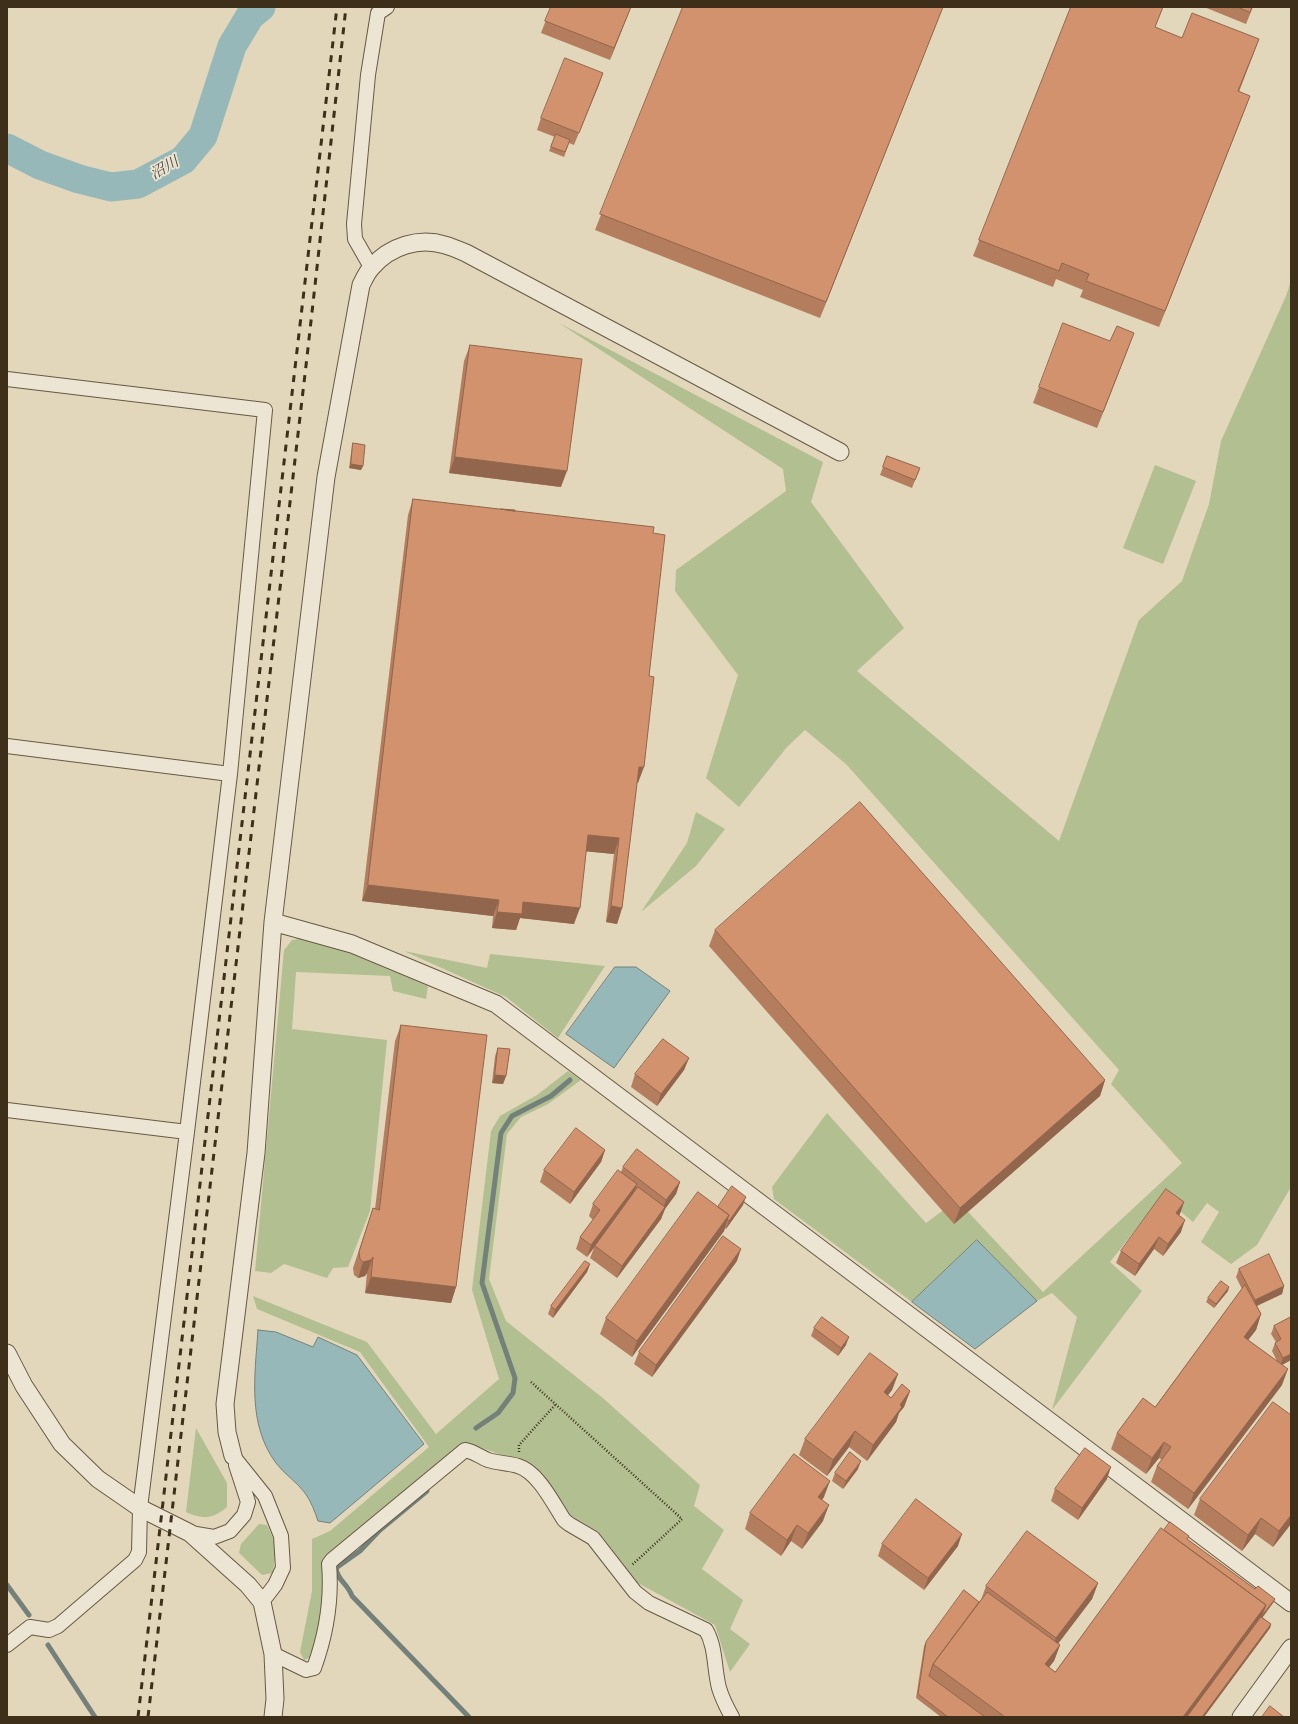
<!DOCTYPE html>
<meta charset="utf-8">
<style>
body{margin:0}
#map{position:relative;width:1298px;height:1724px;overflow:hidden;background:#e2d7bb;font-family:"Libre Bodoni",serif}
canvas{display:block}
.frame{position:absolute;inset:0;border:8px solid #3e2f1b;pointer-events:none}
</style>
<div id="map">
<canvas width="1298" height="1724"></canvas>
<div class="frame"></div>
</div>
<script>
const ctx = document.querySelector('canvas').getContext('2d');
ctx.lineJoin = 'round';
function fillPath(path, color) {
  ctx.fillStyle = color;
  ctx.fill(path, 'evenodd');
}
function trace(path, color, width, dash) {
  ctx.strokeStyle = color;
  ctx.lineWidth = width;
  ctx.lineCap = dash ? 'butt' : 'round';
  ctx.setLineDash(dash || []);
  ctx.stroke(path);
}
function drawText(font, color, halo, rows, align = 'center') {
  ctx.font = font + ' "Libre Bodoni","Noto Serif JP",serif';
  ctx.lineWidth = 3.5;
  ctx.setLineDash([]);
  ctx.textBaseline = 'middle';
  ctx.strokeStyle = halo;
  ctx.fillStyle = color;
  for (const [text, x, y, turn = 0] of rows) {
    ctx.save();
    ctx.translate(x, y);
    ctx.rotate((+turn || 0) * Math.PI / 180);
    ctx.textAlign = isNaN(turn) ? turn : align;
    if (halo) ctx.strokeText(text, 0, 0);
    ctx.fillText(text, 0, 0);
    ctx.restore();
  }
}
fillPath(new Path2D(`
 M1291 281V1187L1257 1245 1231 1264 1201 1242 1219 1212 1207 1203 1193 1222 1162 1196 1110 1262 1142 1291 1052 1410 1077 1317 1052 1293 1037 1301 977 1240 912 1302 774 1199 772 1187 827 1113 926 1223 957 1200 1043 1292 1182 1163 1111 1084 1119 1070 846 764 805 730 787 747 739 807 706 778 738 675 675 591 676 570 786 491 783 469 559 323 823 462 811 502 904 628 857 671 1059 841 1139 620 1182 581 1209 504 1221 441 1286 296Z
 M1155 465 1196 481 1163 564 1123 548Z
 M696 812 725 829 696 866 641 912 687 843Z
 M311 937 428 986 426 999 393 991 390 976 296 972 292 1029 387 1040 370 1211 348 1267 333 1268 327 1278 284 1264 271 1273 255 1271 284 950 292 940Z
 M404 951 487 968 490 954 605 966 558 1038 506 997Z
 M568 1071 581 1080 548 1104 521 1117 507 1134 489 1279 506 1321 604 1399 700 1485 694 1506 724 1530 702 1569 743 1600 730 1629 750 1644 730 1672 715 1625 638 1583 598 1531 570 1515 533 1466 465 1442 322 1561 325 1589 312 1657 304 1660 300 1652 312 1591V1539L330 1531 429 1447 360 1352 257 1309 253 1296 367 1342 436 1434 499 1379 472 1290 491 1131 500 1116 537 1095Z
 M196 1428 227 1483V1507C213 1519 203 1520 186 1512Z
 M259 1524 267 1525 276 1545 273 1573 262 1575 239 1553 241 1544Z`), '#b2bf91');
const water = new Path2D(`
 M615 967H636L670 991 614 1068 566 1034Z
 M977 1240 1037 1301 975 1349 912 1302Z
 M258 1330 276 1332 313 1347 318 1337 357 1355 424 1444 330 1523 318 1521C315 1512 311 1501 305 1493 297 1482 284 1474 276 1463 247 1424 255 1375 258 1330Z`);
fillPath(water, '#97b8b9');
trace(water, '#73817a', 1);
trace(new Path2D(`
 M476 1428 498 1413 513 1393 515 1378 482 1283 501 1133 512 1116 551 1096 570 1080
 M427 1491 380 1530 360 1551 336 1568C337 1580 348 1584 352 1596L469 1717
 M7 1585 29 1615
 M48 1645 95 1717`), '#73817a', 5);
trace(new Path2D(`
 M7 148 40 165 79 179 111 187 138 184 183 160 203 136 232 46 250 16 261 7`), '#97b8b9', 29);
const minor = new Path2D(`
 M371 267 355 239 354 224 368 75 378 13 387 7
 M7 379 265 410 230 774 187 1132 140 1508 139 1552 135 1560 58 1626 49 1630 30 1627 7 1645
 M7 746 230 774
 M7 1110 187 1132
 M233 1456 265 1496 281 1536 283 1568 275 1585 262 1602
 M190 1533 214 1537 230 1531 244 1515 248 1502 236 1465
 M273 1654 306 1670 314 1668C326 1635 332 1599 329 1564L332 1560 465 1450C473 1451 480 1457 488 1460 497 1463 508 1463 518 1466 538 1472 553 1503 564 1520L569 1524 593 1538 635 1592 649 1603 706 1630C716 1647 714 1669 719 1688 722 1698 727 1708 732 1717`);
const tertiary = new Path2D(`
 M273 922 352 944 496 1004 1291 1603
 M7 1353 24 1386 62 1444 98 1479 140 1508 190 1533 248 1585 262 1602 273 1654 275 1699 273 1717
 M233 1456 227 1432 225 1404 256 1153 273 922 326 477 361 285C364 279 367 272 372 267 390 246 419 237 445 245 452 247 459 250 466 253L840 452
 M1241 1717 1291 1648`);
trace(minor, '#675943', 16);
trace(tertiary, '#675943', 19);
trace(new Path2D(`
 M531 1382 682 1519 632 1565
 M519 1452V1445L555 1405`), '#3e2f1b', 2.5, [1, 2]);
trace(minor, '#ece5d3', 14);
trace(tertiary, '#ece5d3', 17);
trace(new Path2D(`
 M138 1717 337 7
 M148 1717 307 357 346 7`), '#3e2f1b', 3, [7, 7]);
fillPath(new Path2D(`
 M551 7H631L610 60 541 33Z
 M683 7H943L820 318 595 230Z
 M1071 7H1163L1155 27 1182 38 1259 39 1239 92 1250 96 1159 327 1080 297 1083 290 1056 279 1053 287 973 256Z
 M1204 7H1253L1246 24Z
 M603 73 574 145 569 143 564 157 549 151 555 137 537 130 541 118Z
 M470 345 561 487 449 473 464 361Z
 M1128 349 1097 428 1033 403 1039 387Z
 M353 443 363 466 361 470 349 468 352 447Z
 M887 456 920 468 912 488 880 475Z
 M413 499 515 511 653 533 649 676 638 783H637L622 908 617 924 606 922 614 854 586 851 574 924 520 918 516 930 492 928 493 916 362 901 408 515Z
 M715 930 1105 1080 1100 1096 954 1224 709 946Z
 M401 1025 456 1287 451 1303 365 1293 367 1273 365 1276 358 1278 354 1275 353 1268 373 1208 375 1209 395 1041Z
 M498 1048 506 1076 503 1084 492 1083 495 1056Z
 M689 1058 684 1070 657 1106 631 1087 635 1074Z
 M605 1150 601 1162 570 1204 540 1182 544 1170Z
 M623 1167 680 1182 676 1194 665 1209 661 1219 617 1278 590 1258 594 1248 587 1257 576 1249 580 1237 593 1220 589 1216 593 1204 621 1172Z
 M1184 1202 1179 1215 1181 1232 1163 1256 1154 1249 1135 1276 1116 1263 1121 1251Z
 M743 1205 726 1229 725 1228 724 1231 632 1357 600 1334 606 1318 718 1207Z
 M737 1261 652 1377 634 1364 639 1352Z
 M590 1264 587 1272 553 1318 548 1314 551 1306Z
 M1239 1269 1284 1286 1282 1294 1257 1306 1261 1314 1256 1330 1248 1340 1277 1361 1272 1351 1275 1343 1276 1342 1271 1334 1274 1326 1291 1317V1360L1282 1365V1385L1188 1509 1151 1482 1157 1466 1162 1460 1159 1458 1146 1474 1111 1449 1117 1433 1155 1407 1242 1289 1236 1277Z
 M1228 1291 1214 1308 1206 1302 1208 1298Z
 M814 1328 846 1345 838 1356 811 1336Z
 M898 1374 892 1390 888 1395 891 1398 910 1391 904 1407 899 1413 896 1422 867 1461 849 1447 827 1476 799 1455 805 1439Z
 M858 1469 843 1489 832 1481 835 1473Z
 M1107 1479 1078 1520 1051 1501 1055 1489Z
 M824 1497 822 1500 823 1521 802 1549 791 1541 781 1556 745 1529 750 1513Z
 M1200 1499 1291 1524 1273 1547 1255 1534 1242 1551 1194 1515Z
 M1164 1530 1188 1540 1255 1589 1275 1599 1273 1603 1262 1617 1271 1624 1270 1628 1204 1717H941L916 1698 924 1646 926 1642 979 1602 981 1600 986 1586 1098 1583 1092 1599 1058 1644 1060 1645 1054 1661 1049 1667 1055 1672Z
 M882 1544 958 1546 924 1590 878 1556Z`), '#b47e5e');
fillPath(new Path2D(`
 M631 7 610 60 614 48Z
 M943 7 820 318 826 302Z
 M1259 39 1253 55 1232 107 1238 91Z
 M603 73 599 85 574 145 579 133Z
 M1250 96 1244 112 1159 327 1165 311Z
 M1134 333 1128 349 1097 428 1103 412Z
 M455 457 567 471 561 487 449 473Z
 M351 464 363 466 361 470 349 468Z
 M639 767H644L638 783H633Z
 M588 835 619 838 614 854 582 851Z
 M368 885 499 900 493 916 362 901Z
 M523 902 580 908 574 924 520 918 516 930 492 928 497 912Z
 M611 906 622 908 617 924 606 922Z
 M689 1058 684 1070 657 1106 661 1094Z
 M495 1075 506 1076 503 1084 492 1083Z
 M1105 1080 1100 1096 954 1224 960 1208Z
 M605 1150 601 1162 570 1204 574 1192Z
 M680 1182 676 1194 665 1209 661 1219 617 1278 622 1266 662 1211 666 1200Z
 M637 1184 633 1196 595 1246 587 1257 591 1245Z
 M746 1197 743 1205 726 1229 729 1221Z
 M1184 1202 1180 1214 1172 1225 1176 1213Z
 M729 1215 724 1231 632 1357 637 1341Z
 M1185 1220 1181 1232 1163 1256 1168 1244Z
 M1159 1237 1154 1249 1135 1276 1139 1264Z
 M741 1249 737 1261 652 1377 656 1365Z
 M373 1257 367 1273 365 1276 358 1278 363 1262Z
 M590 1264 587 1272 553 1318 555 1310Z
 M371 1277 456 1287 451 1303 365 1293Z
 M1284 1286 1282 1294 1252 1308 1255 1300Z
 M1229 1287 1228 1291 1214 1308 1216 1304Z
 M1261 1314 1256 1330 1238 1353 1244 1337Z
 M849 1337 846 1345 838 1356 841 1348Z
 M1291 1354V1360L1280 1366 1283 1358Z
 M1288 1369 1282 1385 1188 1509 1194 1493Z
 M898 1374 892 1390 878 1408 884 1392Z
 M910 1391 904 1407 899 1413 896 1422 867 1461 873 1445 900 1405Z
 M855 1431 849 1447 827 1476 833 1460Z
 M1164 1442 1159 1458 1146 1474 1152 1458Z
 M861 1461 858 1469 843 1489 846 1481Z
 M1111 1467 1107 1479 1078 1520 1082 1508Z
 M830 1481 824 1497 812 1513 818 1497Z
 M829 1505 823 1521 802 1549 808 1533Z
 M1291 1515V1524L1273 1547 1279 1531Z
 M1261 1518 1255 1534 1242 1551 1248 1535Z
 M797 1525 791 1541 781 1556 787 1540Z
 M962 1534 958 1546 924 1590 928 1578Z
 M1098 1583 1092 1599 1050 1654 1056 1638Z
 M1275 1599 1273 1603 1260 1621 1261 1617Z
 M1266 1605 1260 1621 1189 1717H1183Z
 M1271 1624 1270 1628 1204 1717H1202Z
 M1060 1645 1054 1661 1039 1680 1045 1664Z`), '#92664c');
const building = new Path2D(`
 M551 7H631L614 48 545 21Z
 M683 7H943L826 302 600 214Z
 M1071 7H1163L1155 27 1182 38 1192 13 1259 39 1238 91 1250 96 1165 311 1086 281 1089 274 1062 263 1059 271 979 240Z
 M1238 7H1252L1250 12Z
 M565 58 603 73 579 133 541 118Z
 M556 134 570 140 565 152 551 147Z
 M1063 323 1110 341 1117 326 1134 333 1103 412 1039 387Z
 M470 345 582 359 567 471 455 457Z
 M353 443 365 445 363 466 351 464Z
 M887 456 920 468 915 480 883 467Z
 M413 499 654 527 653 533 665 535 649 676 654 677 644 767H639L622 908 611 906 619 838 588 835 580 908 523 902 522 914 497 912 499 900 368 885Z
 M501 509 515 510V511Z
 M860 802 1105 1080 960 1208 715 930Z
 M401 1025 487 1035 456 1287 371 1277 373 1257 371 1260 363 1262 360 1259 359 1252 373 1208 379 1210Z
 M663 1039 689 1058 661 1094 635 1074Z
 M498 1048 510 1049 506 1076 495 1075Z
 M576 1128 605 1150 574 1192 544 1170Z
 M637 1149 680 1182 666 1200 623 1167Z
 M618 1170 637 1184 591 1245 580 1237 600 1210 593 1204Z
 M732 1186 746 1197 729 1221 727 1220 729 1215 718 1207Z
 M638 1187 665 1207 622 1266 595 1246Z
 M1166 1189 1184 1202 1176 1213 1185 1220 1168 1244 1159 1237 1139 1264 1121 1251Z
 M698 1192 729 1215 637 1341 606 1318Z
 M723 1236 741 1249 656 1365 639 1352Z
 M1269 1254 1284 1286 1255 1300 1239 1269Z
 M585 1261 590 1264 555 1310 551 1306Z
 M1221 1281 1229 1287 1216 1304 1208 1298Z
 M1245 1285 1261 1314 1244 1337 1288 1369 1194 1493 1157 1466 1171 1447 1164 1442 1152 1458 1117 1433 1143 1398 1155 1407Z
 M822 1317 849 1337 841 1348 814 1328Z
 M1291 1317V1354L1283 1358 1275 1343 1281 1339 1274 1326Z
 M870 1353 898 1374 884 1392 891 1398 902 1384 910 1391 900 1405 902 1407 873 1445 855 1431 833 1460 805 1439Z
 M1273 1402 1291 1415V1515L1279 1531 1261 1518 1248 1535 1200 1499Z
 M1085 1448 1111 1467 1082 1508 1055 1489Z
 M850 1452 861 1461 846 1481 835 1473Z
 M794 1454 830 1481 818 1497 829 1505 808 1533 797 1525 787 1540 750 1513Z
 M916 1499 962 1534 928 1578 882 1544Z
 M1170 1522 1189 1536 1187 1539 1255 1589 1258 1586 1275 1599 1261 1617 1266 1605 1164 1530Z
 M1161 1528 1266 1605 1183 1717H1005L933 1664 987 1592 1060 1645 1045 1664 1055 1672Z
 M1027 1531 1098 1583 1056 1638 986 1586Z
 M964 1590 979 1602 933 1664 929 1676 985 1717H948L918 1694 926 1642Z
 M1261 1617 1271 1624 1202 1717H1187Z
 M1270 1706 1284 1717H1262Z`);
fillPath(building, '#d1926d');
trace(building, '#92664c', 1);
drawText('italic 15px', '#504a3b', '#ece5d3', [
 ["沼川",165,169,-30]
]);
</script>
